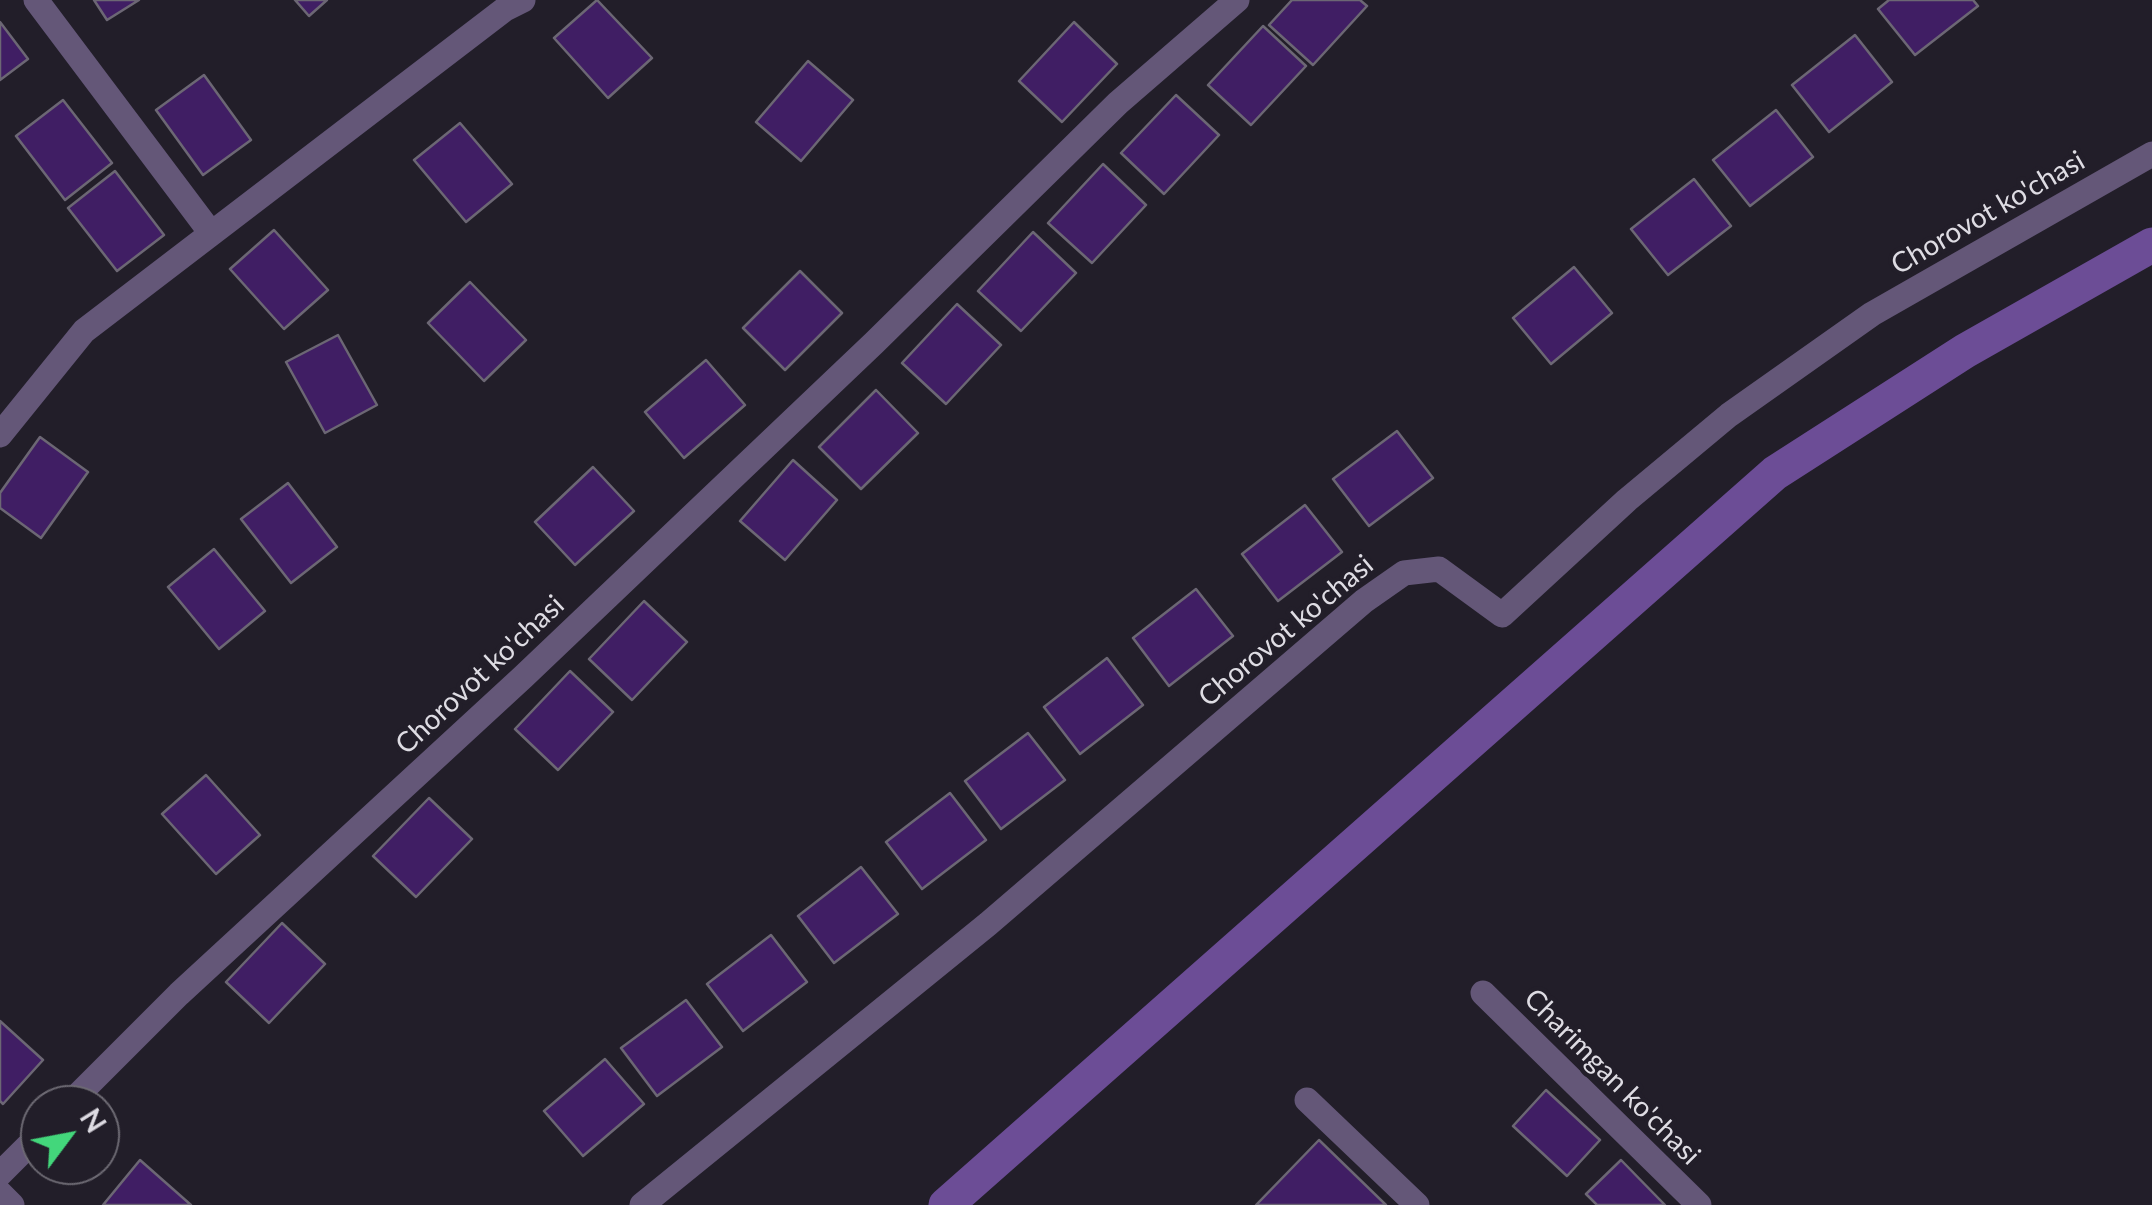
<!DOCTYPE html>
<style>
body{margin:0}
#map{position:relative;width:2152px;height:1205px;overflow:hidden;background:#221e29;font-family:Lato,sans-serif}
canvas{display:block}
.north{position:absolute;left:20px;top:1085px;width:100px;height:100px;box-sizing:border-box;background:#221e29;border:2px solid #6d6a73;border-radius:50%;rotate:58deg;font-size:28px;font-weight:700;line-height:40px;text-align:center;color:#dedce3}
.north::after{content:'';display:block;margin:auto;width:35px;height:45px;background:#43d77b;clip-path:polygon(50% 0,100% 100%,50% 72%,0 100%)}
</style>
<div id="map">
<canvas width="2152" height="1205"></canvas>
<div class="north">N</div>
</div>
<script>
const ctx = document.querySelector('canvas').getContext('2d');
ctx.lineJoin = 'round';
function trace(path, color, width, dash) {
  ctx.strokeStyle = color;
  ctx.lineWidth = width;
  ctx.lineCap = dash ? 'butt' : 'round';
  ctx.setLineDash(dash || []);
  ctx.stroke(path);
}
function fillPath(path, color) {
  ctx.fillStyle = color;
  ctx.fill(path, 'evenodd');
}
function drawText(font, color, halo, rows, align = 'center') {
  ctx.font = font + ' Lato,sans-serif';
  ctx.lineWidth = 9;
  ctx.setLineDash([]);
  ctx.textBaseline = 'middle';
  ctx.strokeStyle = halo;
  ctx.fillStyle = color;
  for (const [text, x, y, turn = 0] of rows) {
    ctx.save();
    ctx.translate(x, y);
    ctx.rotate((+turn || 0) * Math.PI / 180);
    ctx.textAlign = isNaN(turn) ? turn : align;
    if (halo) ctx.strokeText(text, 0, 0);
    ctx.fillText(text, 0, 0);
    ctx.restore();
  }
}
trace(new Path2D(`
 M946 1205 1775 473 1965 351 2152 245`), '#6c4d96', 35);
const building = new Path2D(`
 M94 0H139L107 20Z
 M295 0H327L309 16Z
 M597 0 652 58 608 98 554 38Z
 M1292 0H1360L1367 6 1313 65 1269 25Z
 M1889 0H1973L1978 6 1915 55 1878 9Z
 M0 22 28 59 0 80Z
 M1074 22 1117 64 1062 122 1019 81Z
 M1263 26 1306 66 1251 125 1208 85Z
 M1855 35 1892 82 1829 132 1792 85Z
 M808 61 853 100 801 161 756 122Z
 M204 75 251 140 203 175 156 110Z
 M1176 95 1219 135 1164 194 1121 153Z
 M63 100 112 163 65 200 16 136Z
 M1776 110 1813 157 1750 206 1713 160Z
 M460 123 512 184 466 222 414 160Z
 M1103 164 1146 205 1092 263 1048 223Z
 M115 171 164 235 117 271 68 208Z
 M1694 179 1731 226 1668 275 1631 229Z
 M274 230 328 290 284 329 230 269Z
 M1033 232 1076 273 1021 331 978 291Z
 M1574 267 1612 313 1551 364 1513 318Z
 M800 271 842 313 785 370 743 328Z
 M470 282 526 340 484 381 428 323Z
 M957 304 1001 345 946 404 902 363Z
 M338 335 377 405 325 433 286 362Z
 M706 360 745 405 684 458 645 412Z
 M876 390 918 433 861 489 819 447Z
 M1397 431 1433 478 1369 526 1333 479Z
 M40 437 88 472 41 538 0 508V493Z
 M793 460 837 500 785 560 740 521Z
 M593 467 634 511 575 565 535 522Z
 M288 483 337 547 291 583 241 519Z
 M1305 505 1342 552 1278 601 1242 554Z
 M214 549 265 611 219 649 168 587Z
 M1196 589 1233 636 1169 686 1133 638Z
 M644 601 687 642 632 700 589 659Z
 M1107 658 1143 705 1080 754 1044 707Z
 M570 671 613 712 558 770 515 729Z
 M1028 733 1065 780 1001 829 965 781Z
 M206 775 260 835 216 874 162 814Z
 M950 793 986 840 922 889 886 842Z
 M429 798 472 839 416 897 373 856Z
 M861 867 898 914 834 963 798 916Z
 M282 923 325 964 269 1023 226 982Z
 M771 935 807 982 743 1031 707 984Z
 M686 1000 722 1047 657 1096 621 1048Z
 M0 1021 43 1060 3 1104 0 1101Z
 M605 1059 644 1104 583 1156 544 1111Z
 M1546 1090 1600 1140 1567 1176 1513 1126Z
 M1319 1140 1386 1205H1256Z
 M140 1160 191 1205H103Z
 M1621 1160 1665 1205H1597L1586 1194Z`);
fillPath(building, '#401e64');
trace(building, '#6c6774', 2.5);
trace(new Path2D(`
 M36 0 211 233
 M0 435 84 331 505 9 523 0
 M1483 993 1699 1205
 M1307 1100 1417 1205
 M68 1105 179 994 523 677 874 343 1118 103 1237 0
 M0 1174 40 1134
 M0 1193 12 1205
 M642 1205 988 924 1364 601 1404 573 1439 569 1502 615 1627 500 1729 415 1872 314 2152 154`), '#645778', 25);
drawText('28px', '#dedce3', '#221e29', [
 ["Chorovot ko'chasi",1988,213,-30],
 ["Chorovot ko'chasi",1286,631,-40],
 ["Chorovot ko'chasi",480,675,-43],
 ["Charimgan ko'chasi",1612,1077,45]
]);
</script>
